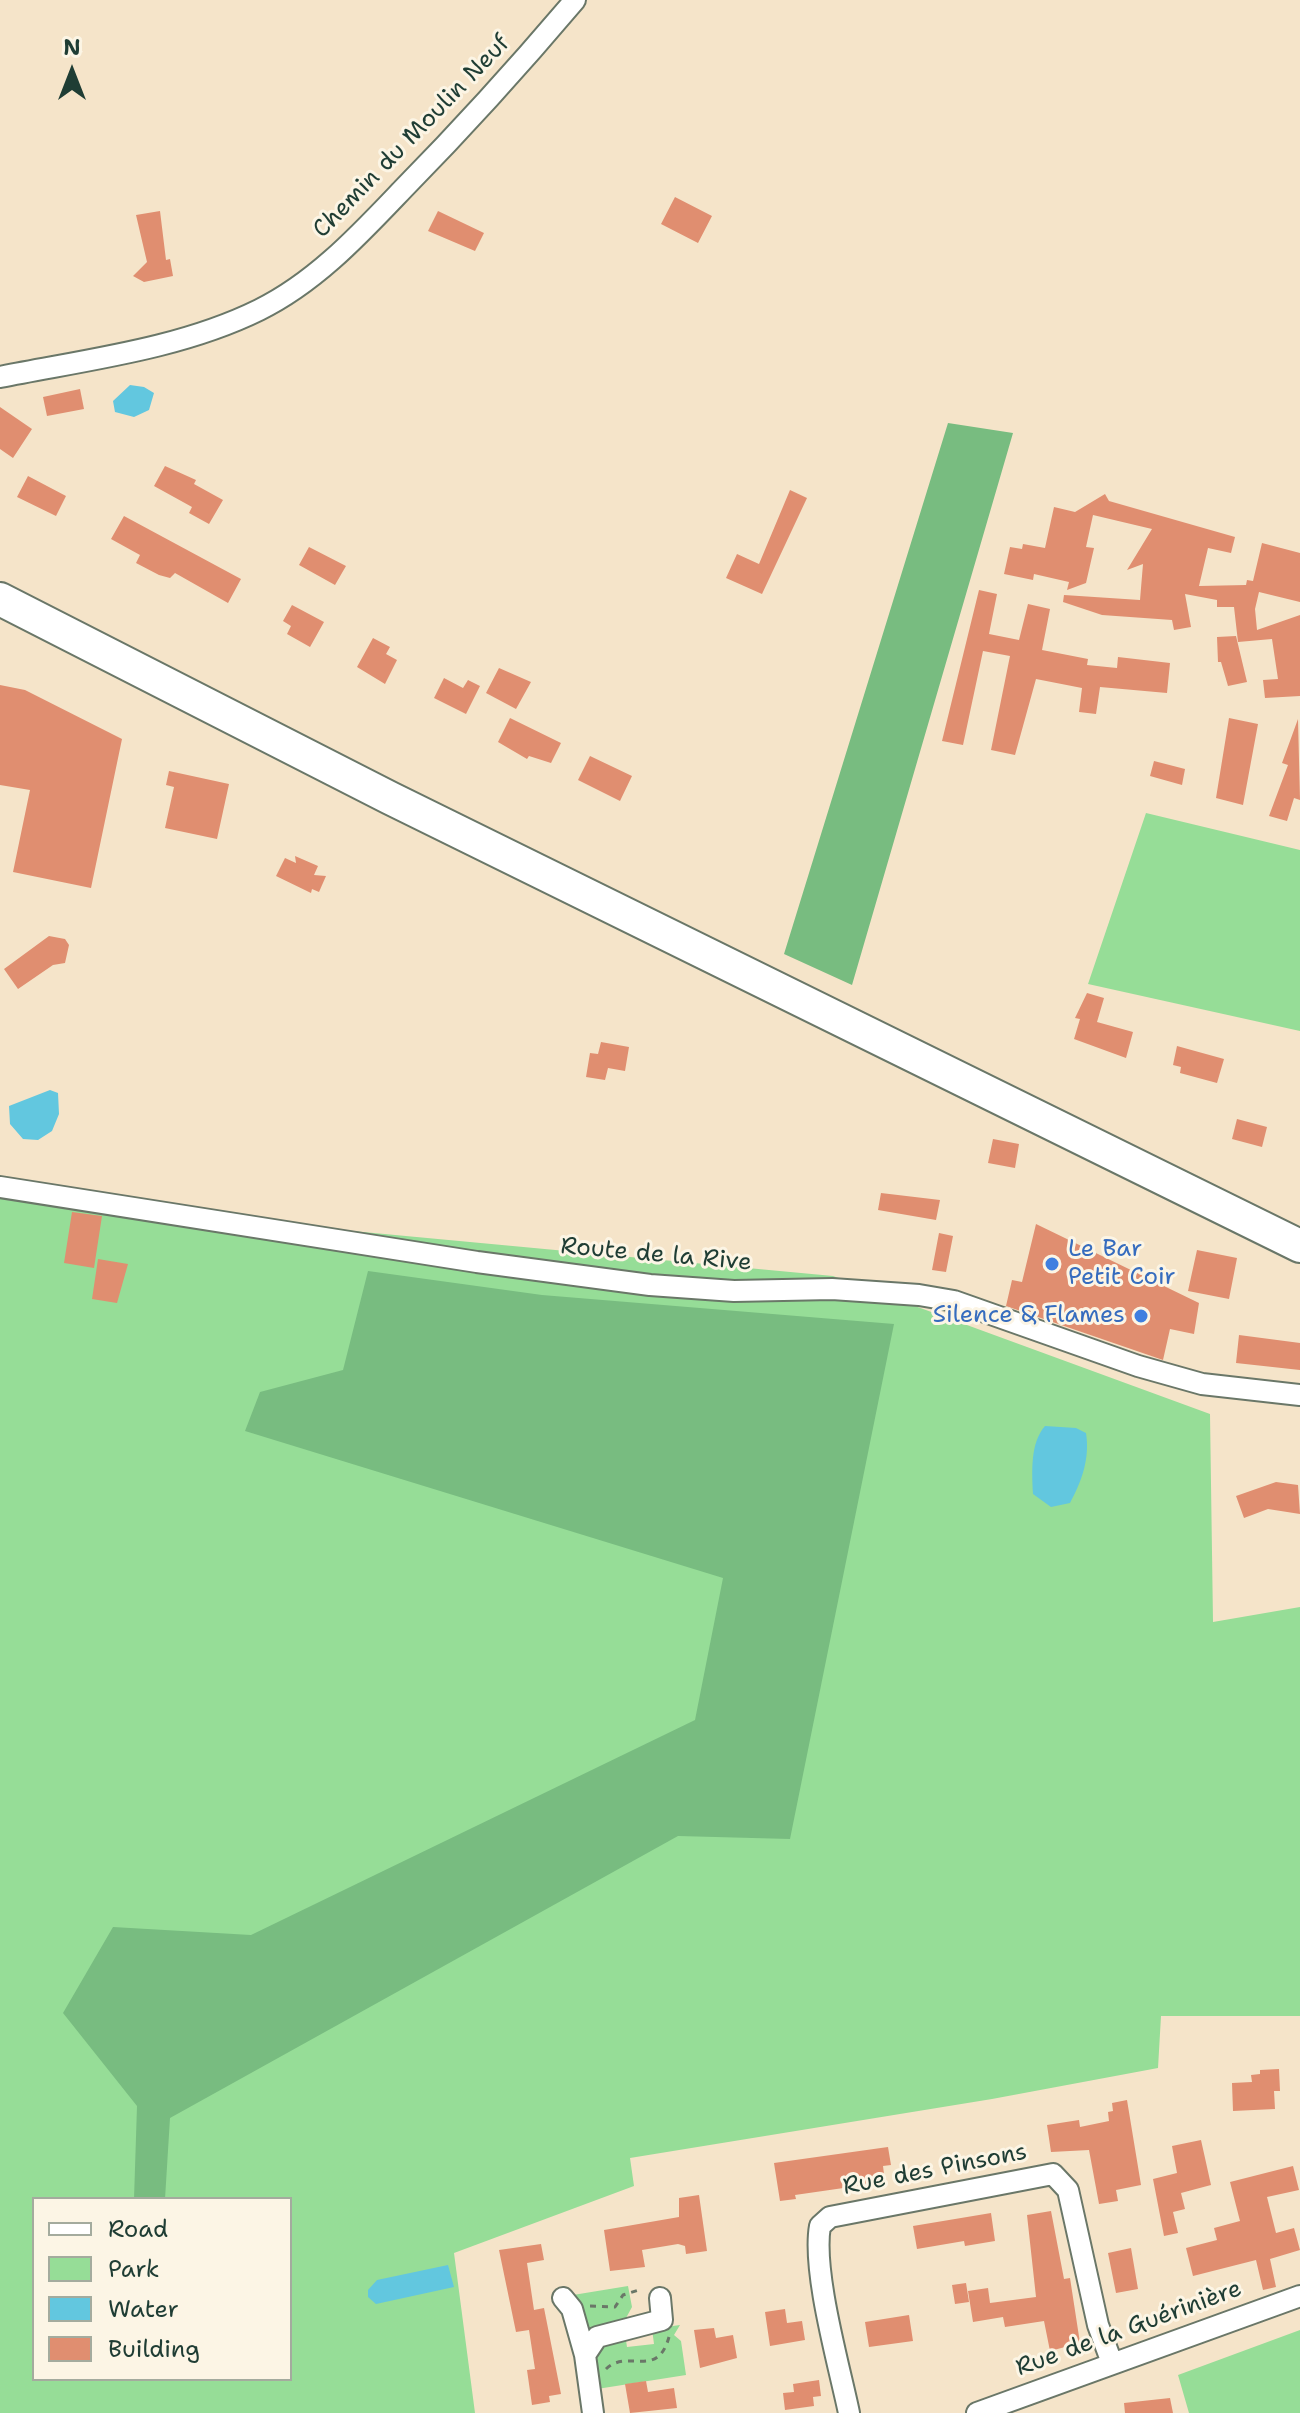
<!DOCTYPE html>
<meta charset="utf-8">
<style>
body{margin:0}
#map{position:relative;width:1300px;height:2413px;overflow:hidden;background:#f5e4c9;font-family:"Shantell Sans",sans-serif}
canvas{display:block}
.legend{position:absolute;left:32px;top:2197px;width:260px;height:184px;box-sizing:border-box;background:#fcf5e5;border:2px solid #a4ab9e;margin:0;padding:10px 14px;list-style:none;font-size:24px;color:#1f3d34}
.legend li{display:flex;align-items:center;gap:16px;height:40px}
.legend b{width:40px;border:2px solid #a4ab9e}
.north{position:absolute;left:32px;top:32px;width:80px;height:80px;-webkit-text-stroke:6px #fcf5e5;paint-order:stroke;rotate:0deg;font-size:22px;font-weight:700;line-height:32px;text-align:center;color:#1f3d34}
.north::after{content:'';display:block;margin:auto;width:28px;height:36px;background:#1f3d34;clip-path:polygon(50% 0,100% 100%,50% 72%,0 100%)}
</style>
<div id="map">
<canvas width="1300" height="2413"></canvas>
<ul class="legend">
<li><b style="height:10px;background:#fff"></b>Road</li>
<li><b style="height:22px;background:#96dd97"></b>Park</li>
<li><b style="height:22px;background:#62c7df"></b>Water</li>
<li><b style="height:22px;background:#e08e70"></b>Building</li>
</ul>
<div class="north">N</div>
</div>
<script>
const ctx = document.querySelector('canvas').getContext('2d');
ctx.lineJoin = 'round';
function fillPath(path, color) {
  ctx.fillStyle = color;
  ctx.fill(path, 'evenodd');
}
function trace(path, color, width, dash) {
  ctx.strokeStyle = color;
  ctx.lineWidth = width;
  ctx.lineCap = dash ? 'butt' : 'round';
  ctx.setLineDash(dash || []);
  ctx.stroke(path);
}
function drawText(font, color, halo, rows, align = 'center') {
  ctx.font = font + ' "Shantell Sans",sans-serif';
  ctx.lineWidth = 6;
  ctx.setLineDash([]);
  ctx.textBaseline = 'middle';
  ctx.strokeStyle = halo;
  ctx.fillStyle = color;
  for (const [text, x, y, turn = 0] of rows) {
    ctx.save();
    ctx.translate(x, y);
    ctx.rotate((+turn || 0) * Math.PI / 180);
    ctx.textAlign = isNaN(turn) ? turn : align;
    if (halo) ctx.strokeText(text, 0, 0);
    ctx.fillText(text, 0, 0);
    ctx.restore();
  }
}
fillPath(new Path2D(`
 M1146 813 1300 850V1031L1088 984Z
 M0 1198 833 1276 1210 1414 1213 1622 1300 1607V2016H1161L1158 2068 992 2099 630 2158 634 2186 454 2253 475 2413H0ZM34 2199H290V2379H34Z
 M628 2286 632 2307 626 2318 588 2329 573 2295Z
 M680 2325 674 2335 681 2341 686 2375 597 2389 594 2360 601 2343 625 2334 627 2347 654 2344 652 2329Z
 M1300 2330V2413H1189L1178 2375Z`), '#96dd97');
fillPath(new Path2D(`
 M948 423 1013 433 852 985 784 954Z
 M368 1271 542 1295 894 1324 790 1839 678 1836 170 2118 165 2199H134L137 2106 63 2013 113 1927 251 1935 695 1720 723 1578 245 1431 260 1392 343 1370Z`), '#78bc80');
fillPath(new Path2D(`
 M130 385 144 387 154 393 149 410 134 417 115 412 113 401Z
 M50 1090 58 1093 59 1114 52 1131 38 1140 23 1139 10 1124 9 1106Z
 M1045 1426 1076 1428 1086 1433C1090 1458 1082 1481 1070 1503L1051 1507 1033 1494C1032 1472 1030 1443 1045 1426Z
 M448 2265 454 2287 376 2304 368 2297V2290L377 2280Z`), '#62c7df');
fillPath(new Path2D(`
 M675 197 712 216 698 243 661 224Z
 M160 211 166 260 170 259 173 276 144 282 133 276 147 262 136 215Z
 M438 211 484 233 475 251 428 231Z
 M80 389 84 409 47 416 43 397Z
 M0 407 32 429 13 458 0 449Z
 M165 466 196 480 194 484 223 500 209 524 189 513 192 507 154 486Z
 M28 476 66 496 56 516 17 497Z
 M790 490 807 498 762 594 726 578 737 554 759 564Z
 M1105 494 1109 501 1235 537 1231 553 1208 548 1199 586 1246 585 1247 580 1253 581 1262 543 1300 553V602L1259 592 1255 609 1257 630 1300 615V696L1265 698 1263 680 1278 679 1272 639 1238 642 1234 607H1217V600L1185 594 1191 627 1174 630 1172 620 1102 615 1063 602 1064 595 1140 600 1143 564 1127 570 1152 529 1093 515 1086 547 1094 548 1086 583 1067 590 1069 582 1034 574 1033 580 1004 574 1010 547 1022 549 1023 544 1045 548 1054 507 1075 512Z
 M124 516 241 579 228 603 175 573 170 578 159 575 136 563 140 555 111 539Z
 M309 547 346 566 335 585 299 565Z
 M979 590 997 594 989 634 1019 640 1028 604 1050 609 1042 650 1088 659 1087 665 1117 668 1118 657 1170 663 1167 693 1100 687 1096 714 1079 712 1082 688 1036 679 1015 755 991 750 1010 656 983 651 963 745 942 741Z
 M292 605 324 622 310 647 287 634 291 626 283 621Z
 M1236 636 1247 682 1228 686 1221 662H1218L1217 637Z
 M373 638 390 647 386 654 397 660 385 684 357 667Z
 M499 668 531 682 516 709 486 693Z
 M444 678 463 688 468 680 480 686 466 714 434 698Z
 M0 685 25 690 122 739 91 888 13 872 30 790 0 785Z
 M510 718 561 743 551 763 529 756 527 759 498 742Z
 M1229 718 1258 724 1243 805 1216 798Z
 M1298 719 1300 800 1294 798 1287 821 1269 816 1288 765 1282 763Z
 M590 756 632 776 620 801 578 780Z
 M1154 761 1185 769 1182 785 1150 776Z
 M169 771 229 784 217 839 165 828 174 787 166 785Z
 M295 856 318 866 314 875 326 876 319 892 312 889 311 893 276 876 285 858 296 863Z
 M49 936 65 939 69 945 65 963 53 965 18 989 4 969Z
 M1087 993 1104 998 1097 1022 1133 1032 1126 1058 1074 1039 1080 1019 1075 1018Z
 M601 1042 629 1047 625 1071 608 1068 605 1080 586 1077 590 1053 598 1054Z
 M1177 1046 1224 1059 1217 1083 1180 1073 1181 1067 1173 1065Z
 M1237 1119 1267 1127 1262 1147 1232 1139Z
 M993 1139 1019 1144 1015 1168 988 1163Z
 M881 1193 940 1200 936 1220 878 1210Z
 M72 1212 102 1216 94 1268 64 1263Z
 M1036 1224 1199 1303 1194 1334 1170 1329 1163 1360 1006 1306 1012 1280 1022 1282Z
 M939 1233 953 1236 946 1272 932 1270Z
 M1197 1250 1237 1258 1229 1299 1188 1291Z
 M98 1259 128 1264 117 1303 92 1299Z
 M1239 1335 1300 1343V1370L1236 1363Z
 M1276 1482 1298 1485 1300 1514 1268 1509 1244 1518 1236 1496Z
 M1279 2069 1280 2091H1274L1275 2109 1233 2111 1232 2083 1252 2082 1251 2075 1260 2074V2070Z
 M1127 2100 1141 2185 1116 2190 1118 2201 1099 2204 1089 2150 1051 2152 1047 2125 1079 2120 1080 2127 1109 2121 1108 2112 1113 2111 1112 2103Z
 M1201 2140 1211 2185 1181 2193 1185 2209 1173 2212 1178 2233 1164 2236 1153 2179 1177 2173 1172 2146Z
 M888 2147 891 2165 883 2166 885 2182 795 2195 796 2199 780 2201 774 2163Z
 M1293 2166 1299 2190 1267 2197 1276 2233 1294 2228 1300 2250 1270 2259 1276 2287 1263 2290 1256 2260 1193 2276 1186 2248 1217 2240 1214 2228 1240 2221 1230 2182Z
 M699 2195 707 2251 686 2254 685 2246 678 2244 642 2250 645 2267 610 2271 604 2230 679 2217V2198Z
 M1051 2211 1064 2279 1070 2278 1080 2343 1050 2351 1044 2321 1005 2327 1003 2317 973 2322 968 2291 988 2288 990 2303 1036 2297 1027 2215Z
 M991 2213 995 2241 965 2246 964 2241 917 2249 913 2226Z
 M541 2244 544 2260 527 2263 534 2310 544 2308 561 2394 549 2396 550 2402 532 2405 527 2370 535 2369 529 2330 516 2332 499 2250Z
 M1131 2248 1138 2289 1116 2293 1108 2253Z
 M966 2283 969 2302 955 2304 952 2285Z
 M785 2309 787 2323 802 2321 805 2340 770 2346 765 2312Z
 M909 2315 913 2341 869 2347 865 2322Z
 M714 2328 716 2338 733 2335 737 2358 700 2368 694 2330Z
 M819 2380 821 2396 813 2397 814 2406 785 2410 783 2393 794 2392 793 2384Z
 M646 2381 648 2392 674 2388 677 2408 630 2413 625 2384Z
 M1170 2398 1173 2413H1125L1124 2403Z`), '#e08e70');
const minor = new Path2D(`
 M0 377C85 360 180 349 259 310 316 282 360 234 403 189 463 128 520 65 575 0
 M0 1187 477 1262 650 1285 734 1291 832 1289 919 1295 954 1301 1138 1366 1202 1384 1300 1395
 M563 2298 572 2309 585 2355
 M593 2413 585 2355 597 2337 662 2320 660 2298
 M849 2413C839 2365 812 2271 820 2226L830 2217 1053 2174 1068 2190 1098 2325 1112 2363
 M977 2413 1300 2296`);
const primary = new Path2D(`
 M0 599 390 798 1300 1246`);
trace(minor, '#6a7768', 24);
trace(primary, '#6a7768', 36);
trace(new Path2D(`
 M590 2306 615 2307 623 2295 642 2289
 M606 2369C628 2348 657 2380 669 2337`), '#6a7768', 3, [6, 6]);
trace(minor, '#fff', 20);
trace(primary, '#fff', 32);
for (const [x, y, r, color] of [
 [1052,1264,8,"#3f7fe0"],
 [1141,1316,8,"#3f7fe0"]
]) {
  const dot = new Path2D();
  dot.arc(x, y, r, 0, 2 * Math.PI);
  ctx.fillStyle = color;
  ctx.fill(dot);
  trace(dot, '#fcf5e5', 3);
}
drawText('24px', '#1f3d34', '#fcf5e5', [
 ["Chemin du Moulin Neuf",412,137,-46],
 ["Route de la Rive",656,1255,5],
 ["Rue des Pinsons",935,2170,-11],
 ["Rue de la Guérinière",1129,2329,-20]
]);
drawText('24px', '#366cbe', '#fcf5e5', [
 ["Le Bar",1068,1250],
 ["Petit Coir",1068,1278],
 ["Silence & Flames",1125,1316,"right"]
], 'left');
</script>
